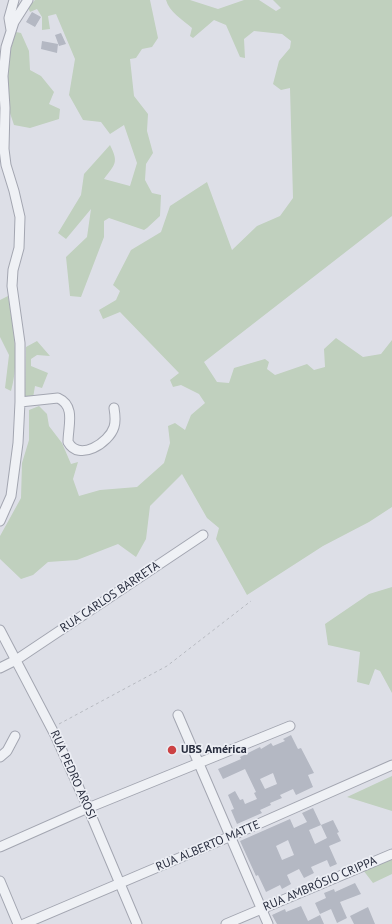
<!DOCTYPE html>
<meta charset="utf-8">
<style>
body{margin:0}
canvas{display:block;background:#dddfe7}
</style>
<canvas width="392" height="924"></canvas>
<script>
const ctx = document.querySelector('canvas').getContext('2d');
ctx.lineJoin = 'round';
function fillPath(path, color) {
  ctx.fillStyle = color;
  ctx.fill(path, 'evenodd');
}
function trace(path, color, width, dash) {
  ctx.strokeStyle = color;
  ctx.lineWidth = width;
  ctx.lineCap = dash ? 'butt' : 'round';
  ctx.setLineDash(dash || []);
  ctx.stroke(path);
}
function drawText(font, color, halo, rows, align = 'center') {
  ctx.font = font + ' "PT Sans",sans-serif';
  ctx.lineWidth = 3.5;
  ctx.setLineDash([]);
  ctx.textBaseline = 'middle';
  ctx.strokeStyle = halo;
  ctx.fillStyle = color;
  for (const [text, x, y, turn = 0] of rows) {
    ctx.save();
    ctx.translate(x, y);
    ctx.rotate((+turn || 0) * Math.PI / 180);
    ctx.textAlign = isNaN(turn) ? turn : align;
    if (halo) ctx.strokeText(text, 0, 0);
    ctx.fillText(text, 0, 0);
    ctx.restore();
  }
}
fillPath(new Path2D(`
 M35 0H150L158 38 152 47 142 49 136 58 130 59 134 96 148 114 147 131 153 153 146 164 145 180 152 193 161 195 160 216 147 228 144 230 109 218 104 221V237L81 297 70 296 66 257 87 237 91 209 66 239 58 233 81 195 84 174 110 145C119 163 115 164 104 179L130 186 137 163 124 125 110 134 101 122 83 120 69 95 75 59 56 14 48 16 50 29 42 30V17L37 9 30 12 28 7Z
 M166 0H190L218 9 244 0H259L276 11 281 8 273 0H392V216L204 362 217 382 229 383 234 368 265 359 269 362 267 369 275 375 307 364 314 370 325 367 324 349 336 338 363 357 381 354 392 340V507L369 522 323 546 247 595 216 539 219 528 207 518 182 474 150 506 146 539 136 557 118 544 77 560 48 562 33 575 21 579 0 559V536L21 498 22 463 29 440V410L39 406 47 414 49 426 62 443 71 464 78 462 73 479 79 496 100 490 137 487 164 463 170 443 168 426 175 423 185 430 191 415 205 403 199 394 181 385 173 387 170 380 179 373 120 312 103 319 99 310 116 300 120 291 113 285 131 250 161 232 170 206 207 182 232 250 257 226 280 216 293 198 290 88 281 90 273 84 279 61 290 48 291 41 282 34 254 31 244 39 245 58 240 57 226 25 214 20 193 38 190 36 192 28C183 20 169 12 166 0Z
 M16 32 21 33 29 51 30 70 41 76 54 92 49 104 60 109 59 119 30 128 14 125 8 107V77L10 52Z
 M8 296C13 327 20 360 11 391L5 388 9 355 0 337V300Z
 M37 341 50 356 37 355 31 359V366L48 373 42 388 35 386 33 398H25L26 347Z
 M392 587V693L380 671 375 669 369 685 357 682 360 652 328 645 325 624 369 594Z
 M392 776V811L347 797Z
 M392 858V874L373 883 363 870Z`), '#c0d0be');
fillPath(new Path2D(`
 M32 12 41 17 35 27 26 22Z
 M61 33 66 44 59 46 55 35Z
 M42 41 58 44 57 53 41 49Z
 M291 735 298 749 301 748 314 773 308 775 313 787 296 795 293 789 280 795 282 798 270 803 271 805 260 810 262 813 237 824 231 810 234 809 228 795 235 791 240 800 243 799 245 804 257 799 254 793 256 792 245 769 223 779 218 769 241 759 240 757 260 747 261 749 271 743 273 746 285 741 283 739ZM273 773 277 784 265 789 260 779Z
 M313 808 321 825 309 830 315 844 327 838 321 825 333 820 339 832 337 833 341 841 329 846 337 864 330 867 327 860 311 867 314 873 304 878 299 869 287 875 291 884 282 889 280 885 266 892 258 875 256 876 240 841 290 819 294 828 307 822 302 813ZM288 840 294 855 282 860 276 846Z
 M355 883 361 894 340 902 347 918 337 923 331 909 320 914 315 903 326 898 324 893 334 889 335 892Z
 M301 906 308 921 320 915 324 924H277L272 915 285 909 286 912Z
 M368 907 375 924H354L350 916Z`), '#b4b8c3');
const minor = new Path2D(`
 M11 30 9 18 14 0
 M20 402 58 398C76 406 68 426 68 442 79 462 109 443 114 427 116 421 115 414 114 408
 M0 521 11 496 18 443 20 402V343L12 286 13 270 19 248 20 217 14 191 6 165 4 149 5 108 3 76 6 47 14 22 28 0
 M0 630 55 735 88 808 137 924
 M0 668 16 660 203 535
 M178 715 268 924
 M0 757 7 751 15 736
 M0 847 88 808 290 726
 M0 881 18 924
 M24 924 231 836 392 765
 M226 924 392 854`);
trace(minor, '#a3a6b1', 11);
trace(new Path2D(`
 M59 724 167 666 251 601`), '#b7bac1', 1, [3, 3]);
trace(minor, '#eff1f5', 9);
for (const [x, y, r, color] of [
 [172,750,5,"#cc4244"]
]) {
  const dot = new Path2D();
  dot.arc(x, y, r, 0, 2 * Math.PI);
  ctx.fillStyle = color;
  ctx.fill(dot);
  trace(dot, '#eceef4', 1.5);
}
drawText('12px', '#272c3d', '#eceef4', [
 ["RUA CARLOS BARRETA",110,597,-34],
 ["RUA PEDRO AROSI",73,775,66],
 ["RUA ALBERTO MATTE",208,846,-23],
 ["RUA AMBRÓSIO CRIPPA",320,884,-23]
]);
drawText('bold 12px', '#272c3d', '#eceef4', [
 ["UBS América",181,750]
], 'left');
</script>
